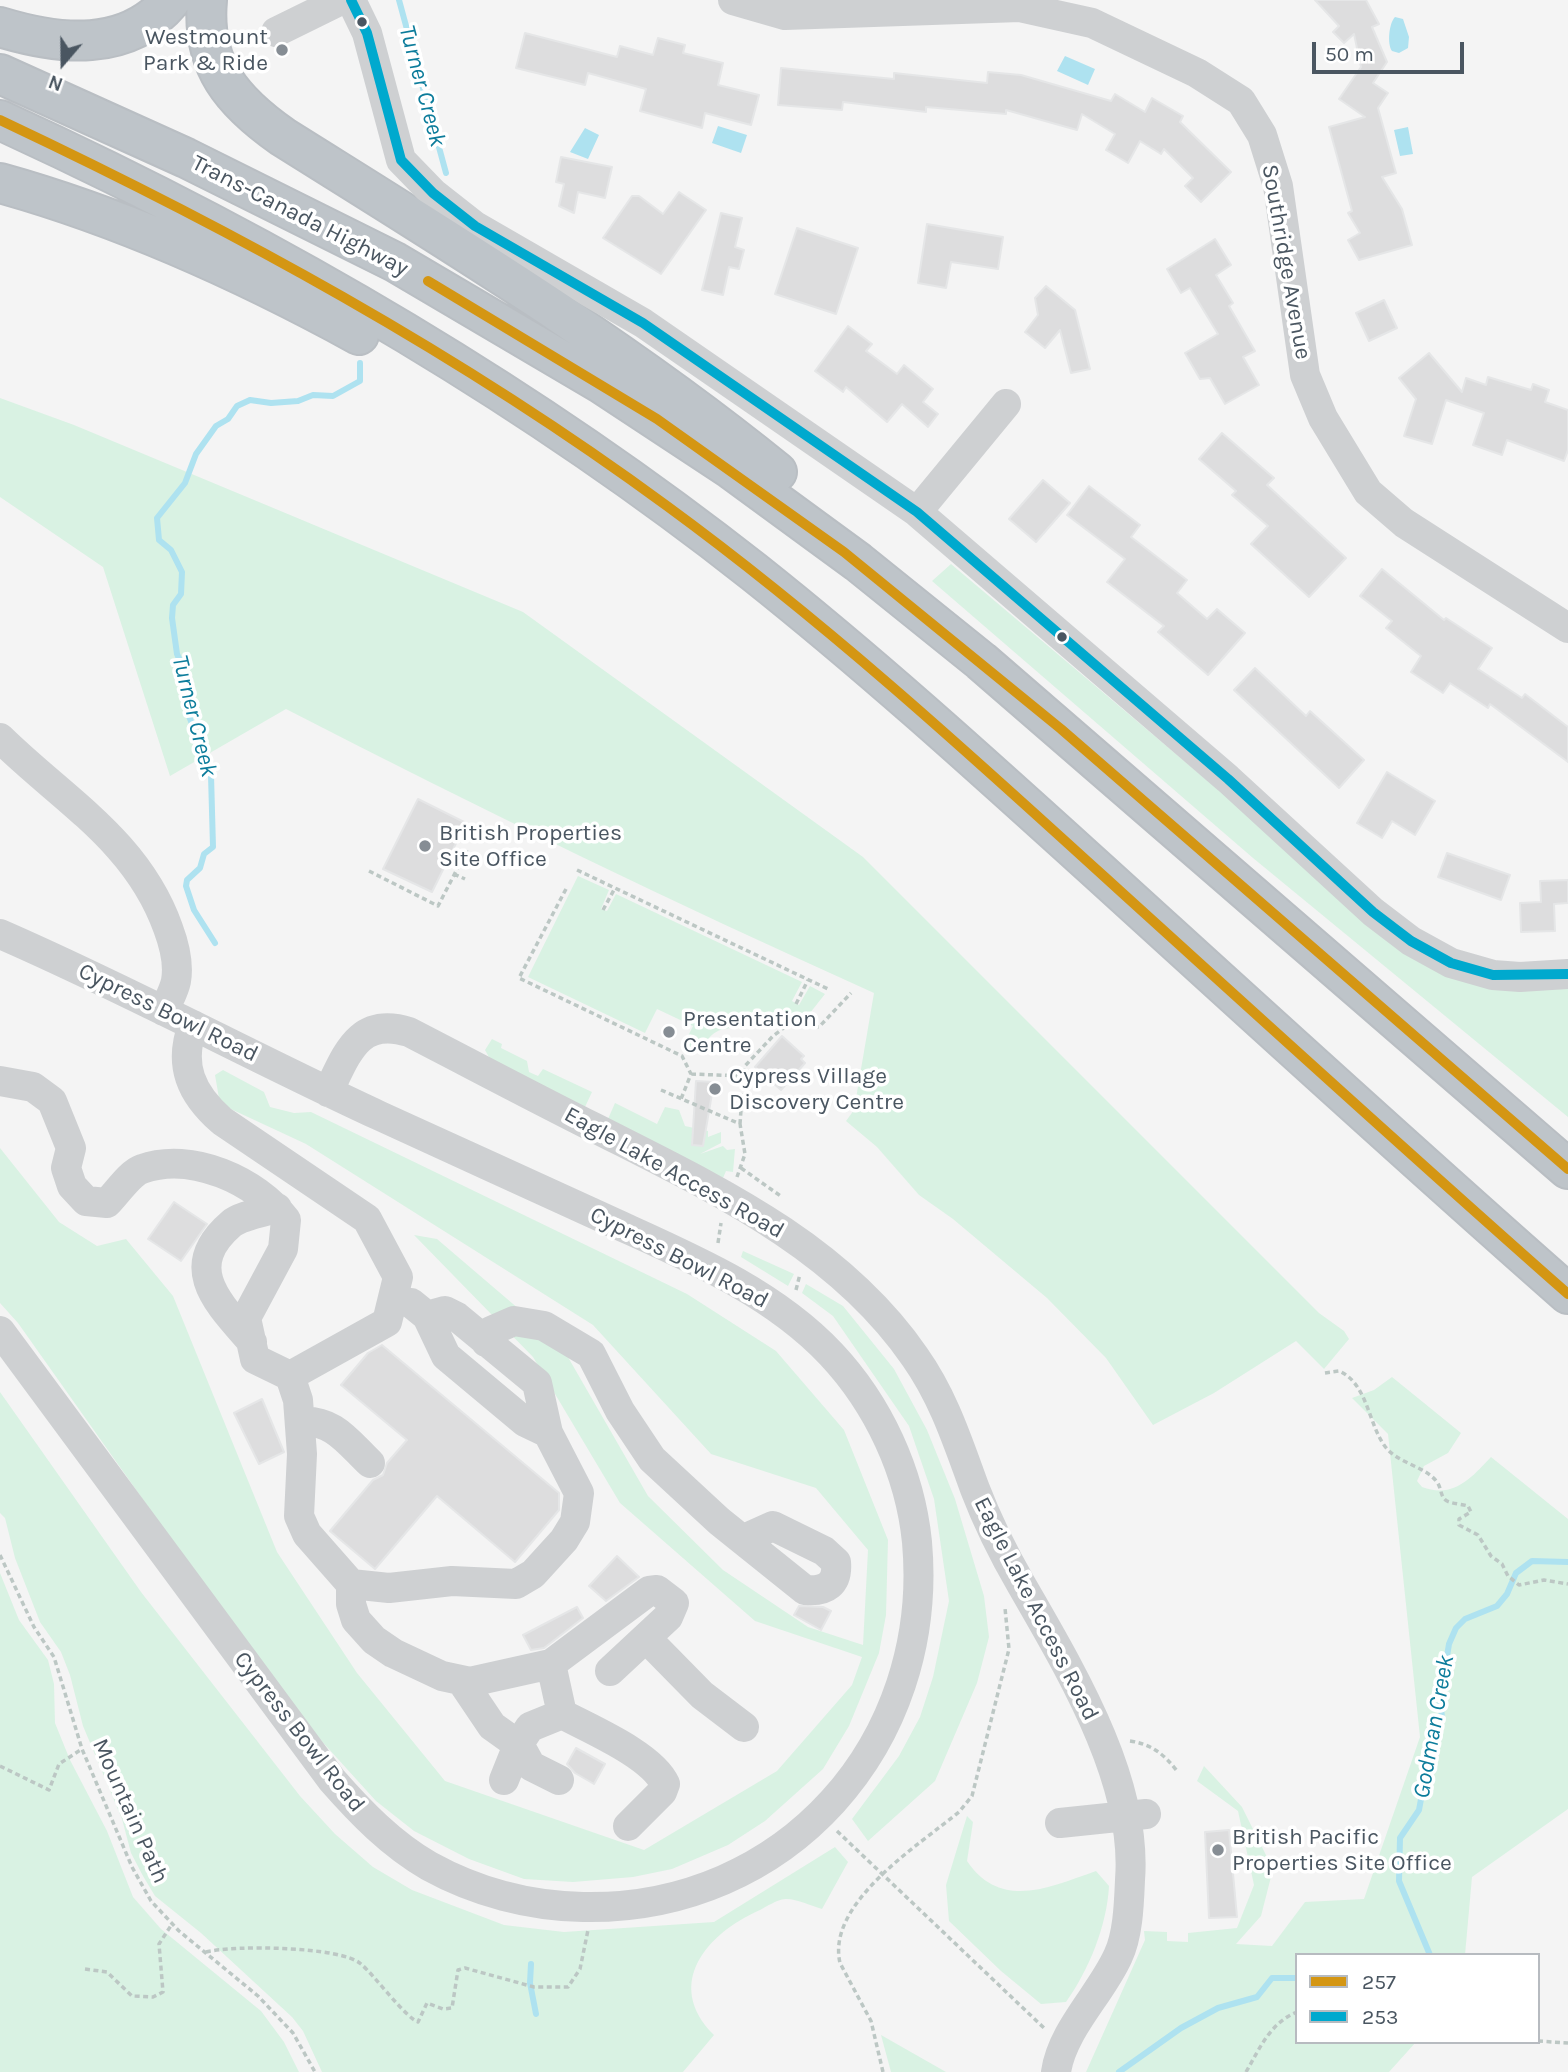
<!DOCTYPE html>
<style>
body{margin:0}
#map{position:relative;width:1568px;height:2072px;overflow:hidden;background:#f4f4f4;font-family:Karla,sans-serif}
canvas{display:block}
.legend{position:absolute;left:1295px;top:1953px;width:245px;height:91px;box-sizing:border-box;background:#fff;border:2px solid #b7bbc0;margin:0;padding:9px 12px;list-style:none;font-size:21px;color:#4a5661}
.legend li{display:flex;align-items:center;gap:14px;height:35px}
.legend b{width:35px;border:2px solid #b7bbc0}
.north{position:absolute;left:28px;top:28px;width:70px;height:70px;-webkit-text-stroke:5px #fff;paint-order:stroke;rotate:200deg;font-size:19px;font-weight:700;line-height:28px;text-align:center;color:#4a5661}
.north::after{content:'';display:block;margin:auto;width:24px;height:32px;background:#4a5661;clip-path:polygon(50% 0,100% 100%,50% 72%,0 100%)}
.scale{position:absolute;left:1312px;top:42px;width:152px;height:32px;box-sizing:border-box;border:4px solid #4a5661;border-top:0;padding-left:9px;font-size:21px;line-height:24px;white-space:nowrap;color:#4a5661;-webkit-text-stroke:5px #fff;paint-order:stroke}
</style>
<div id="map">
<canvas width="1568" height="2072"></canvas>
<ul class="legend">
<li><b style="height:9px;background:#d49613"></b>257</li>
<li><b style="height:9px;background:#00a9ce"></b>253</li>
</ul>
<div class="north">N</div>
<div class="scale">50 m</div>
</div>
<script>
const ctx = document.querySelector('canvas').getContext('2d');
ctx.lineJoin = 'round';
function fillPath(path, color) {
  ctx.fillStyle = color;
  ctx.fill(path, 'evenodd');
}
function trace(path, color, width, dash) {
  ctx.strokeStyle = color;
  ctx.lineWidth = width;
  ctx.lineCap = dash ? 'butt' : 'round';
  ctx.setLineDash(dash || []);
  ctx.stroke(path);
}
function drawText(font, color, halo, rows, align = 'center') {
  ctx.font = font + ' Karla,sans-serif';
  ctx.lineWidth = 7;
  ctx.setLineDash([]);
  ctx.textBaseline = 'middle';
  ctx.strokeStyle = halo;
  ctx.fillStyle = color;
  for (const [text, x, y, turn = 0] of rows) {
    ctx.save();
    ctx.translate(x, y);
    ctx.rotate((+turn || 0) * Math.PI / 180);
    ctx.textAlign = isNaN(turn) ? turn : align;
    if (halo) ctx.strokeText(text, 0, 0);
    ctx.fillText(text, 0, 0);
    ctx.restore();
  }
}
fillPath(new Path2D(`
 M0 398 74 425 523 612 863 857 1319 1313 1344 1331 1349 1339 1324 1369 1296 1341 1214 1393 1153 1425 1106 1358 1047 1298 953 1219 919 1195 877 1147 846 1121 854 1110 874 993C676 904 480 809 286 709L170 776 103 567 0 497Z
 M951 564 1395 939 1568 979V1117L1253 858 932 581Z
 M578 876 609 890 601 909 607 911 616 894 802 982 792 1001 799 1005 810 986 825 994 810 1013 788 1020 780 1014C771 1019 763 1024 753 1026 733 1030 715 1023 704 1046L692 1050 682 1048 693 1026 657 1009 645 1033 528 977Z
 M492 1039 502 1044 501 1048 527 1061 529 1072 538 1076 543 1069 592 1092 585 1107 490 1059 485 1050Z
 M223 1070 264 1092 270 1107 294 1113 311 1112 687 1294 776 1351 844 1430 888 1540 886 1615 879 1653 849 1726 823 1769 765 1821 728 1845 672 1869 633 1877 573 1882 524 1879 469 1859 414 1831 376 1801 308 1726 207 1590 18 1323 0 1303V1148L59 1222 97 1246 126 1239 173 1296 277 1552 357 1673 445 1781 644 1850 777 1771 852 1685 862 1657 755 1621 620 1503 533 1357 414 1235 437 1239 561 1345 648 1496 723 1570 808 1627 863 1645 868 1550 816 1488 711 1454 593 1325 306 1144 220 1104 215 1075Z
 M615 1103 657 1124 665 1107 679 1110 685 1126 708 1131V1137L721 1132V1143L700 1154 723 1146 727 1150 735 1149 733 1172 726 1171 723 1178 608 1119Z
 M743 1251 794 1274 788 1286 741 1257Z
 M806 1284 843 1306 894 1369 927 1430 955 1499 984 1596 989 1637 977 1683 935 1781 868 1841 852 1819 899 1756 920 1717 933 1677 949 1601 934 1499 909 1426 833 1316 802 1293Z
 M1392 1377 1461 1433 1448 1453 1424 1466 1417 1481 1422 1487C1454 1499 1472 1477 1491 1457L1568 1519V1809L1472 1877 1465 1955H1297V2042H1416L1389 2072H1086L1145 1940 1144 1931 1167 1932V1941L1188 1942V1933L1237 1928 1254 1885 1238 1811 1197 1781 1204 1766 1242 1807 1273 1869 1261 1916 1236 1944 1272 1946 1305 1902 1364 1899 1420 1737 1388 1434 1352 1398 1374 1390Z
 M0 1392 141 1592 300 1796 335 1834 373 1867 412 1890 504 1925 564 1932 714 1922 835 1847 848 1862 822 1909C812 1906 795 1898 785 1899 777 1900 767 1906 760 1910 707 1933 663 1984 714 2035L683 2072H322L303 2031 292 2017 201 1933 155 1896 143 1876 131 1853 122 1819 83 1726 70 1675 61 1652 40 1622 15 1558 5 1518 0 1513Z
 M0 1573 19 1620 48 1660 54 1684 55 1723 70 1760 107 1831 133 1897 161 1929 261 2011 284 2042 299 2072H0Z
 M967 1816 973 1822 967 1861C1001 1911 1050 1887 1096 1871L1109 1886C1107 1925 1089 1970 1066 2002L1041 2004 1001 1971 949 1921 946 1885Z
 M881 2035 946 2072H891Z`), '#d9f2e3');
fillPath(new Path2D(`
 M1395 17 1403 19 1409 37 1408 48 1399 53 1392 51C1387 44 1389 23 1395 17Z
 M1065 56 1095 69 1088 85 1057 71Z
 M718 126 747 135 741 153 712 143Z
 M1408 127 1413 154 1400 156 1394 130Z
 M585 128 599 135 588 159 570 152Z`), '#aee2f0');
trace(new Path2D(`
 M399 0 446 173
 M215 943 194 910 186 886 187 880 200 868 204 854 213 847 211 775 189 716V700L184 689 185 672 177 654 172 618 173 605 181 594 182 572 171 550 159 540 157 518 185 483 196 454 216 426 228 419 237 406 250 400 271 403 298 401 313 395 333 396 360 381V363
 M1430 1955 1399 1881 1400 1838 1419 1810 1423 1788 1433 1763 1442 1717 1440 1700 1449 1644 1456 1628 1465 1619 1497 1606 1507 1594 1516 1573 1532 1561 1568 1562
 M531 1964 530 1983 536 2014
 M1119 2072 1181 2028 1218 2008 1257 1997 1272 1978H1297`), '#aee2f0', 6);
const building = new Path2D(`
 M1315 0H1366L1379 24 1372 27 1387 62 1373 83 1388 93 1378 108 1396 173 1382 177 1402 209 1412 245 1359 260 1348 240 1360 233 1348 213 1352 211 1329 127 1365 117 1339 99 1361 67 1354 34 1344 43 1333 32 1339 26Z
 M525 33 617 57 620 46 653 55 658 38 685 45 683 53 723 63 718 85 759 95 751 125 705 113 702 128 640 111 646 89 588 73 585 85 516 68Z
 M781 68 894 79V73L987 83 988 72 1021 75 1111 101 1115 94 1145 112 1152 98 1183 116 1180 122 1231 172 1201 202 1185 186 1193 178 1164 149 1161 154 1140 141 1128 163 1106 150 1115 134 1082 114 1077 130 1006 110V114L926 107V112L843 102 842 110 778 105Z
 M561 157 612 167 605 198 578 192 574 213 559 206 564 184 556 182Z
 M679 192 706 210 661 274 603 238 632 196H639L663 214Z
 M721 213 742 218 735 247 744 250 739 269 729 267 723 295 702 290Z
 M927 224 1003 237 998 269 951 262 946 288 918 283Z
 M797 228 858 248 836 314 775 294Z
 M1215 239 1231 265 1216 275 1233 303 1229 306 1255 351 1243 357 1259 385 1225 404 1210 378 1200 379 1185 353 1218 334 1190 288 1181 293 1167 269Z
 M1046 286 1075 310 1090 369 1071 373 1060 330 1045 348 1025 332 1038 315 1035 298Z
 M1384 300 1397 328 1369 341 1356 313Z
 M848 326 872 344 866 351 897 374 904 365 933 389 923 402 938 414 928 427 902 404 887 422 846 387 843 392 815 371Z
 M1429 353 1462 392 1466 378 1486 385 1488 377 1531 390 1533 384 1549 390 1545 402 1568 410V450L1564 461 1507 440 1502 455 1473 445 1484 413 1446 400 1432 444 1404 436 1416 399 1399 378Z
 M1222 433 1274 478 1267 485 1346 558 1309 597 1251 544 1268 526 1232 495 1236 491 1199 459Z
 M1043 480 1070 503 1036 542 1009 519Z
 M1089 486 1140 525 1131 537 1187 580 1177 593 1207 619 1217 609 1245 633 1208 675 1158 632 1164 626 1107 582 1125 559 1067 515Z
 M1382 569 1444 620 1446 618 1492 648 1478 669 1522 698 1525 694 1568 727V762L1490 704 1488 708 1450 683 1443 693 1411 672 1421 656 1386 628 1392 621 1360 596Z
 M1255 668 1306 716 1310 711 1364 760 1339 788 1234 690Z
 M1387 772 1435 801 1415 835 1392 821 1382 838 1357 823Z
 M418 799 466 823 432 892 383 869Z
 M1447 853 1510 875 1501 900 1438 877Z
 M1568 880V903L1554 904 1555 931 1521 932 1520 903 1541 902 1540 881Z
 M782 1036 804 1056 801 1059 805 1063 781 1090 755 1067Z
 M696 1081 714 1082 703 1146 692 1145Z
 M174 1202 207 1224 181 1261 148 1239Z
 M382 1345 559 1493V1510L515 1562 437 1496 375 1569 330 1531 373 1480 383 1475 387 1463 407 1440 341 1385 368 1353Z
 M262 1399 284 1452 259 1464 234 1413Z
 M617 1556 639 1577 606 1601 589 1586Z
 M799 1606 823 1607 831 1611 821 1630 794 1615Z
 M577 1607 583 1618 544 1648 531 1650 523 1635Z
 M576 1748 605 1764 594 1784 575 1773 567 1764Z
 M1229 1830 1237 1917 1209 1918 1205 1832Z`);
fillPath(building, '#ddddde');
trace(building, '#e5e6e7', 2);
const highway = new Path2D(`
 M207 0C201 66 233 102 283 137 452 243 622 346 777 472
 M0 27C59 45 127 53 171 0
 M0 74 186 158 395 262 602 384 731 469 858 562 981 661 1568 1169
 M0 120C266 242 523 390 754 572 875 668 990 773 1105 877 1259 1017 1412 1157 1568 1294
 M0 183C126 218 244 272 359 335`);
trace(highway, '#b9bec3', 42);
trace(new Path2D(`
 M577 870 828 989
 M369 871 438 906 467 850
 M454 874 465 879
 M566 889 519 978 682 1056 691 1074 681 1099
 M603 910 615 888
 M796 1004 808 980
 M691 1074 742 1076
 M661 1090 740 1124 745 1154 737 1177
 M740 1124 744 1067 773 1036 789 1024 819 1027 851 993
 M741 1168 782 1197
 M718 1243 721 1223
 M796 1290 800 1274
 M1325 1373 1339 1371C1367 1383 1368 1422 1384 1445 1397 1464 1424 1465 1437 1482 1442 1489 1440 1497 1447 1501 1453 1504 1462 1504 1468 1506L1471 1512 1459 1519V1525L1478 1535 1491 1556 1502 1564 1508 1576 1519 1585 1544 1580 1568 1584
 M0 1555 34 1627 54 1657 82 1749 132 1867 151 1901 179 1931 258 1996 293 2033 315 2072
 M1130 1741C1151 1744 1164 1754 1177 1771
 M0 1766 49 1790 59 1764 82 1749
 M837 1831 1044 2028
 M206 1952C233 1945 341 1946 361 1964 375 1976 405 2017 418 2022L427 2003 443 2009 452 2008 458 1970 465 1968 534 1987H568L580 1969 588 1930
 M85 1969 107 1972 132 1996 153 1997 163 1992 159 1944 172 1924
 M1538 2041 1568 2043
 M883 2072 871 2021 840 1963C826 1903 919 1845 959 1812L972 1796 1009 1649 1005 1608
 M1246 2072C1260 2048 1270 2023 1297 2012`), '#bcc7c4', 3.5, [5, 3.5]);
trace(new Path2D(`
 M351 0 367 33 401 160 433 193 475 226 643 323 917 512 1228 779 1373 912 1411 941 1451 963 1493 975 1520 977 1568 974
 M733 0 785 15 1020 7 1092 23 1197 73 1241 101 1262 135 1278 186 1305 375 1323 418 1368 492 1404 523 1568 628
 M276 32 341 0
 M917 512 1006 404
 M0 738C63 800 137 841 168 928 174 944 179 964 176 981 174 991 168 1001 164 1011
 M0 934C129 990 252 1057 380 1116 453 1149 526 1183 599 1216 679 1253 769 1288 831 1354 878 1404 910 1472 917 1542 935 1743 786 1911 583 1907 530 1906 476 1892 429 1866 391 1844 361 1813 332 1780L0 1331
 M193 1025C178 1065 191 1094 222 1121L367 1219 398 1277 387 1322 290 1376 298 1400 302 1454 299 1516 307 1534 351 1584 389 1588 452 1581 516 1584 533 1574 564 1540 575 1522 579 1493 548 1433 537 1383 457 1317 445 1311 427 1316
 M0 1081 33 1087 52 1101 71 1148 66 1168 72 1186 86 1201 107 1203C117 1193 130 1173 142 1169 191 1151 257 1181 286 1220L283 1249 246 1318 255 1359 290 1376
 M328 1092C347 1054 358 1016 409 1032 471 1064 533 1097 595 1128 713 1188 838 1245 915 1357 944 1398 958 1443 975 1489 988 1523 1003 1553 1021 1584 1069 1668 1138 1780 1130 1880 1129 1904 1128 1935 1118 1956 1101 1994 1062 2030 1056 2072
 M411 1303 427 1316 446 1356 525 1422 548 1433
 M252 1342C219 1304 180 1268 231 1224 240 1216 264 1212 277 1208
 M486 1342 491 1331 514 1321 544 1326 591 1354 620 1411 652 1459 719 1521 805 1590C826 1592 838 1584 836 1562L824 1551 773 1526 744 1539
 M300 1422C333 1419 347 1441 370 1463
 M351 1584V1604L356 1620 374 1640 393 1653 442 1676 470 1682 551 1664 649 1591 657 1590 674 1603 668 1617 610 1671
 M646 1638 702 1695 744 1727
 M551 1664 562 1714C590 1729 652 1755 665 1784L662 1792 628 1826
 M461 1680 492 1726 520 1746 531 1766 559 1780
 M504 1780 518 1745 530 1727 562 1714
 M1060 1823 1146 1814`), '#ced0d2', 30);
trace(highway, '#bec4c9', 38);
trace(new Path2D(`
 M0 120C233 230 459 353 667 506 827 623 973 757 1119 890 1268 1025 1417 1161 1568 1294
 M428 281 657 419 844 552 1061 729 1568 1169`), '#d49613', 10);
trace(new Path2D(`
 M351 0 367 33 401 160 433 193 475 226 643 323 917 512 1228 779 1373 912 1411 941 1451 963 1493 975 1568 974`), '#00a9ce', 10);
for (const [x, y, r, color] of [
 [362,22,6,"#4a5661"],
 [282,50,7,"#868d94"],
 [1062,637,6,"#4a5661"],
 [425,846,7,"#868d94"],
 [669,1032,7,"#868d94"],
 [715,1089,7,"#868d94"],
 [1218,1850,7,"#868d94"]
]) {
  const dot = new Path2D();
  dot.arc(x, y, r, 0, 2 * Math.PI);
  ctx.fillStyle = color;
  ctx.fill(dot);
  trace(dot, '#fff', 2.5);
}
drawText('23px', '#4a5661', '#fff', [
 ["Westmount",268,37,"right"],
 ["Park & Ride",268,63,"right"],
 ["British Properties",439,833],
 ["Site Office",439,859],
 ["Presentation",683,1019],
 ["Centre",683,1045],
 ["Cypress Village",729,1076],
 ["Discovery Centre",729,1102],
 ["British Pacific",1232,1837],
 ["Properties Site Office",1232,1863]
], 'left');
drawText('23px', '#4a5661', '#fff', [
 ["Trans-Canada Highway",300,216,27],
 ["Southridge Avenue",1286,262,80],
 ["Cypress Bowl Road",168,1013,26],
 ["Eagle Lake Access Road",674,1173,29],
 ["Cypress Bowl Road",679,1258,27],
 ["Eagle Lake Access Road",1036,1609,63],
 ["Cypress Bowl Road",299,1732,52],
 ["Mountain Path",130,1811,66]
]);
drawText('italic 24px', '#0c7c9b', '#fff', [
 ["Turner Creek",422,86,75],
 ["Turner Creek",194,716,76],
 ["Godman Creek",1434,1727,-80]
]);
</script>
